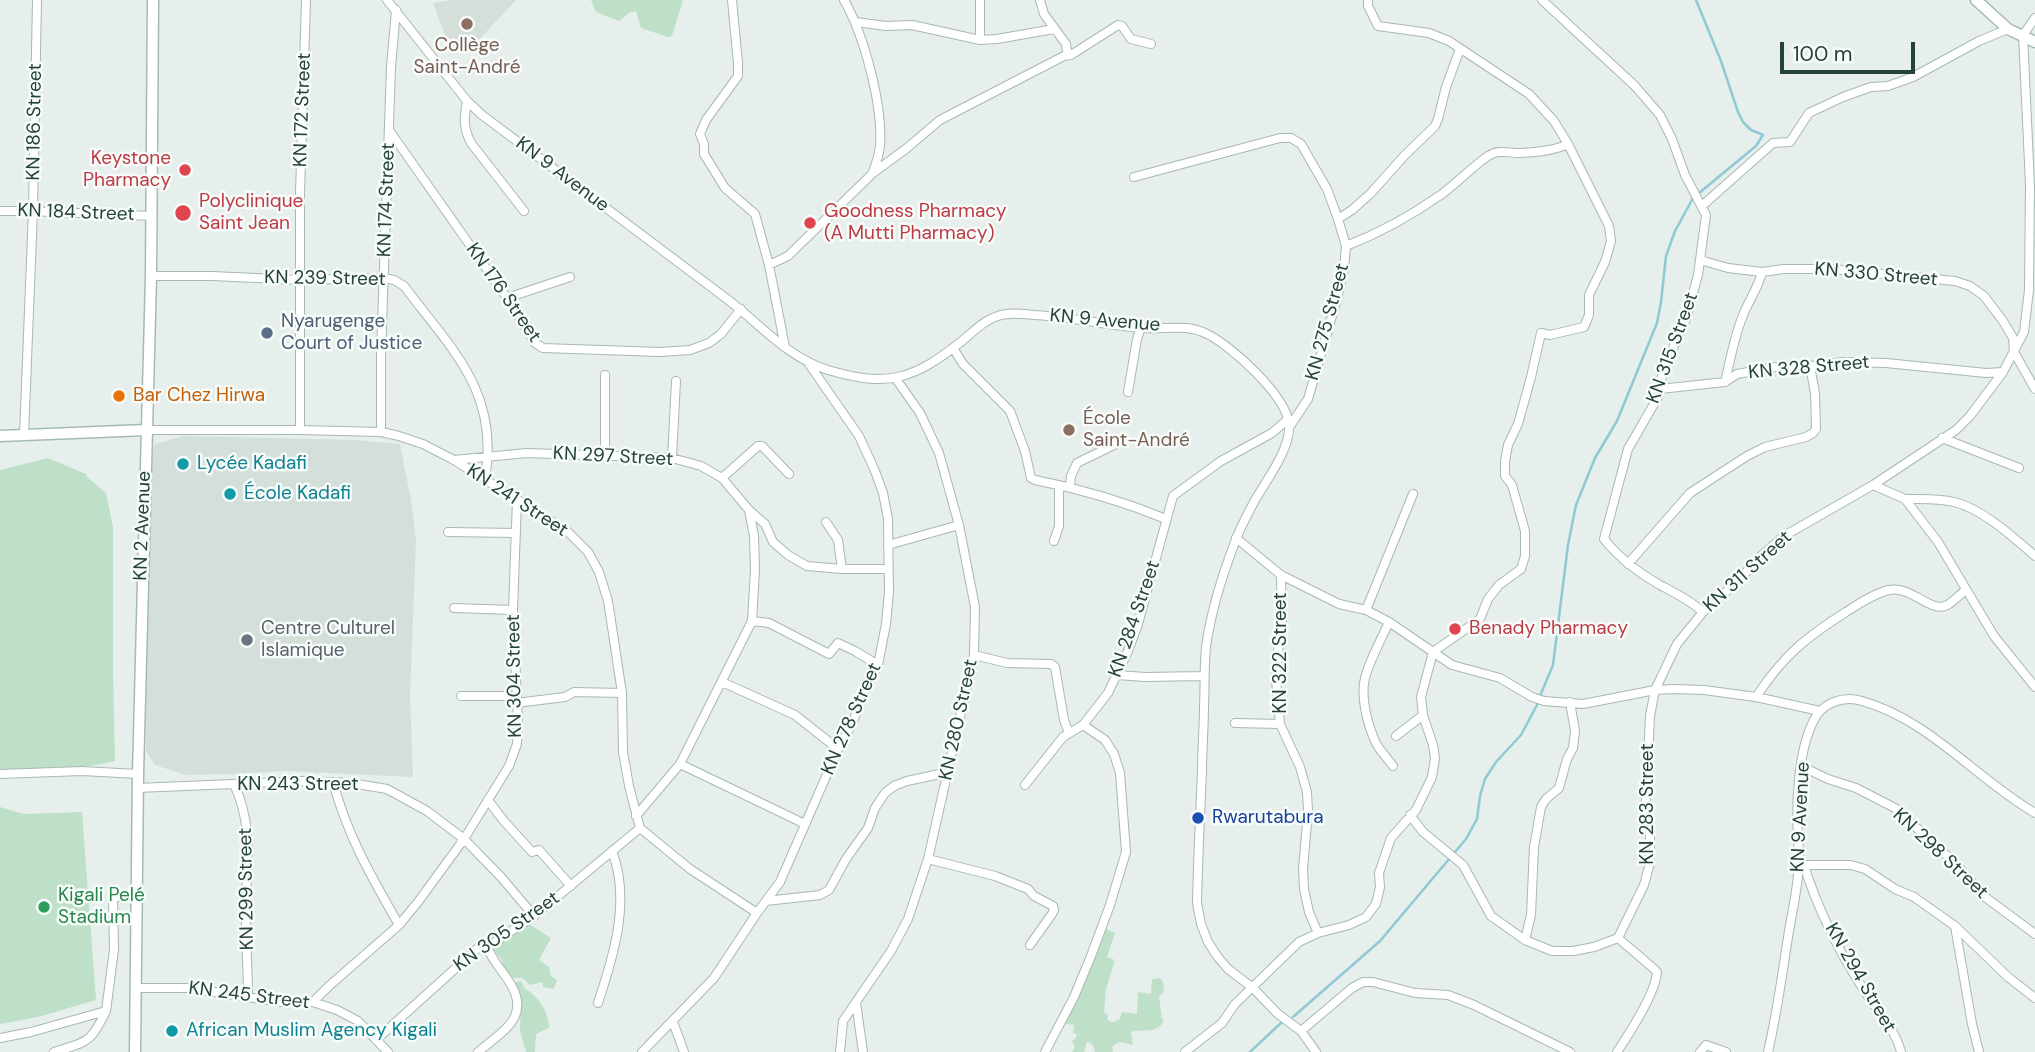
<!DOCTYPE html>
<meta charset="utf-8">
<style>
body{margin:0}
#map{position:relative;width:2035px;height:1052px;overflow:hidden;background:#e6efeb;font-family:"DM Sans",sans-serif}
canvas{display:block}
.scale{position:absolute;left:1780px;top:42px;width:135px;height:32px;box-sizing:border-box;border:4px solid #24423a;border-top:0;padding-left:9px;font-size:21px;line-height:24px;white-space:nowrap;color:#24423a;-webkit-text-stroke:5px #f7fbf9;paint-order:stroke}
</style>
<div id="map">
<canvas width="2035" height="1052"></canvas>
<div class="scale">100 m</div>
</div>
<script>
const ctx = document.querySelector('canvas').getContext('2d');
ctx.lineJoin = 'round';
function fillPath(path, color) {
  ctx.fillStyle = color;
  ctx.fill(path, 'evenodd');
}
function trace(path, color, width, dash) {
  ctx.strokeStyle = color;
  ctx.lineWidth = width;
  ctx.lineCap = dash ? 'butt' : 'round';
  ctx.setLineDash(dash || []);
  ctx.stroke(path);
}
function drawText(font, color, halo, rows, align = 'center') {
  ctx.font = font + ' "DM Sans",sans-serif';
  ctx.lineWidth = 5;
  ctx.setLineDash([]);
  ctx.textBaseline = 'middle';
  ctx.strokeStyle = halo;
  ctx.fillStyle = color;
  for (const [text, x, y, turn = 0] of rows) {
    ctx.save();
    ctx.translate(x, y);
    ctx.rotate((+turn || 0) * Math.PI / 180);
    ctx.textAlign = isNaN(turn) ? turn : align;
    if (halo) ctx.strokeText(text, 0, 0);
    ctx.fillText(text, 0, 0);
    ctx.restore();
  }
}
fillPath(new Path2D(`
 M453 0H516L475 44 450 49 433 3Z
 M184 436 355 440 400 444 411 500 416 541 410 695 413 777 283 771 235 774 186 775 155 765 146 751 144 609 152 496V451L155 444Z`), '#d4dfda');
fillPath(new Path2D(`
 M591 0H683L672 36 668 37 641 28 636 11 629 13 619 21 596 12Z
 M48 458 86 474V476L106 493 113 527V670L115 761C77 770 39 770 0 770V470Z
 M0 807 24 814 82 812 96 1000 38 1017 0 1024Z
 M529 924 551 938 539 960 549 967 551 976 557 980 554 989 543 987 542 982 530 985 522 978H512L503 969 502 960 493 949Z
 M1104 928 1115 933 1107 957 1113 959 1114 963 1106 989 1104 1012 1108 1015 1107 1020 1112 1022 1119 1020 1122 1012 1137 1014 1138 992 1151 994 1152 979 1160 978 1163 982 1164 992 1159 996 1162 1020 1164 1019C1159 1035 1145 1028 1131 1032L1133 1045C1124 1043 1120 1039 1112 1047L1113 1052H1095L1093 1045 1087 1041 1084 1052H1072L1075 1047 1072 1041 1075 1039 1077 1034 1073 1033 1074 1025 1061 1023Z
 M521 981 525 989C539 996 549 1013 549 1028L536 1034 535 1052H526L520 1031 521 996 515 982Z`), '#bfe0c8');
trace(new Path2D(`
 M1540 696 1553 665 1568 545 1576 505 1595 458 1617 421 1657 323 1661 302 1666 256 1675 231 1693 198 1756 146 1763 135 1751 130 1743 122 1738 112 1721 61 1696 0
 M1293 1017 1380 941 1466 839 1477 819 1480 796 1485 779 1496 762 1521 735 1538 703
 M1250 1052 1281 1023`), '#8ec9d4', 2.5);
const street = new Path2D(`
 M387 0 467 101 482 115C564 176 646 238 727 299 760 324 788 358 828 370 889 388 914 379 962 341 973 332 984 320 998 316 1009 312 1022 314 1034 315 1070 317 1106 325 1143 328 1165 330 1186 323 1207 334 1232 346 1285 395 1289 423 1292 448 1265 482 1254 502 1247 515 1240 528 1235 542 1222 576 1211 611 1206 647 1204 667 1205 686 1204 706 1204 728 1202 749 1202 771 1200 815 1198 859 1197 903L1201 924 1208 942 1217 956 1228 969 1253 988 1278 1014 1301 1031 1316 1052
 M732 0 738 63V76L706 120 700 134 704 144V154L725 188 755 214 769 265 785 347
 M844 0C864 35 883 105 880 146 879 155 876 164 873 172
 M980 0V40
 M1542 0 1634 85 1660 115 1672 139 1685 175 1706 215 1698 275 1686 319 1663 370 1658 397 1628 449 1604 539C1619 558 1639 573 1660 585 1675 593 1690 600 1703 612
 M856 22 886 26 912 25 980 40 997 39 1054 29
 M1071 55 1118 25 1122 26 1131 39 1151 44
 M467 101C464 118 463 128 471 143L524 211
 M389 130 507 298 535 343 543 348 660 352 690 350 709 343 721 334 741 309
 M1134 177 1280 138H1291L1301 144 1327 189 1338 219 1346 246 1344 269 1338 295 1308 399 1290 426
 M1703 205 1773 143 1790 142 1809 113 1843 97 1871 87 1888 86 1913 77 1979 41 2008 29
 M0 211H33L37 0
 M29 211 152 216
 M1338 219 1352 210 1371 193 1405 155 1435 126 1438 119 1446 87 1460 49
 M1346 246C1380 233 1412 215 1442 194 1458 182 1472 167 1488 156 1499 149 1508 153 1520 153 1537 152 1553 151 1568 144
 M1700 260 1728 268 1762 272 1784 269H1831L1955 281 1970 286 1984 296 2003 321 2013 338 2014 352 2035 389
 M769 265 788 256 873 173 907 148 940 120 1064 56 1071 55 1067 51 1066 44 1044 14 1040 0
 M151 276H212L300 280 384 278 394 280 404 286C452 350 500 392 485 479
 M507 298 570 277
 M953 348 963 364 1010 411 1025 451 1031 478 1035 480C1082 489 1122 501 1166 519
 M1725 382C1730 361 1734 338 1742 318 1748 301 1758 289 1762 272
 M1660 389 1725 382 1737 374 1775 367 1810 366 1844 362 1886 363 1986 373 2003 372
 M1128 392 1137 339 1141 328
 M146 430H300L381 432 399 436 423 444 454 460 567 531 588 552 599 572 608 601 622 693 623 752 629 786 640 828 690 869 757 913
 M300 430V193L306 0
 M381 432V354L391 67 396 10
 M24 435 33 211
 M1942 438 2019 468
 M605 455V375
 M672 458 676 381
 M454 460 527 453 672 458 701 466 722 478 749 510 754 536 755 570 752 621 680 764 636 816
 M722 478 758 446H762L789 474
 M1873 485 1905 499 1938 542 1994 636 2035 687
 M1070 486 1071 476 1077 463 1116 444
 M1905 499C1922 499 1938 498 1954 502 1983 509 2013 537 2035 556
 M749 510 765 524 773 542 788 555 807 566 842 569H888
 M826 522 838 540 842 569
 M448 532 516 533
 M1236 538 1281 575 1339 604 1366 610 1389 622 1452 665 1500 678 1532 697 1544 701 1583 704 1655 690 1674 689 1704 690 1756 697 1820 711
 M1054 541 1059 526V485
 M888 545 959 525
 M1628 564 1690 493 1747 456 1765 447 1806 437 1813 433 1816 429 1815 393 1810 366
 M1281 575 1282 627 1278 651 1276 680 1280 724 1300 767 1307 792 1308 811 1303 869 1304 889 1309 912 1318 933
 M454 608 513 610
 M1366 610 1413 494
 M752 621 769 623 829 654 838 643 855 651 878 665
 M1389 622C1381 640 1370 659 1365 678 1360 697 1368 726 1376 743 1380 751 1388 759 1393 766
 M974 655 1007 663 1051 664 1055 667 1064 720 1069 733
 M1117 675 1145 677 1204 676
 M722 682 795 715 838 749
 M461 696H516
 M1756 697C1783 656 1805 638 1846 612 1858 604 1875 593 1889 590 1912 585 1932 616 1949 604 1955 600 1960 594 1966 590
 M516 703 565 697 574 692 622 693
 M1235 723 1280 724
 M1396 736 1423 715
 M680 764 805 824
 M1801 766 1828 779 1856 788 1895 808 1956 864 1985 897 2035 934
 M0 774 82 771 138 774
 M333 782C348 837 371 876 399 925
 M234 784C253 825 247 859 246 903 245 934 248 965 248 996
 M1025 785 1063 737 1083 725 1108 693 1128 651 1138 624 1173 496 1221 461 1272 433 1288 419
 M137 788 305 781 351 783 387 789 427 811 464 839 501 877 534 916
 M488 800 503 820 532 852 539 850 571 886
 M1410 815 1423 832 1463 865 1491 916 1525 940 1552 951H1573L1594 947 1618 938
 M928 859 995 876 1028 889 1034 896 1053 906 1054 910 1052 914 1030 945
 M1799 861 1804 865H1851L1865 869 1895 889 1914 897 1955 926 2008 977 2035 998
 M1804 865C1816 905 1839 952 1862 987 1875 1008 1895 1028 1901 1052
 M766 901 820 895 829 890 846 859 868 828 875 808 885 793 894 786 907 781 949 772
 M1955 926 1972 1024 1979 1052
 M1525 940 1531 915 1534 847 1541 807 1546 799 1559 788 1567 759 1573 748 1575 731 1570 702
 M136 988H188L281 1002H313L337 1010 358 1021 388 1052
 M313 1002 329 986 399 925 418 902 464 839 509 766 517 744 518 723 513 610 517 500
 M598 1003C614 955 631 900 612 851
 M856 1003 863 1052
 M673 1022 684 1052
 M1301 1031 1352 988 1363 982H1373L1415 993 1448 995 1474 1005 1570 1052
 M0 1038 31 1032 106 1011 114 950 113 897H135
 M376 1040 478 948 487 947 534 916 640 828
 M54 1052C88 1041 90 1044 106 1011
 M478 1052C503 1031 533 1016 508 980 500 968 493 961 487 947
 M642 1052 714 978 757 913 780 882 838 749 852 724 865 690 878 665 886 624 889 592 888 519 883 493 875 471 859 436 809 364
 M840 1052 843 1021 891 951 908 919 928 859 974 655 975 607 959 525 939 453 920 413 896 379
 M1045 1052 1074 997 1091 956 1110 905 1126 852 1120 773 1114 754 1105 740 1083 725
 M1185 1052 1222 1023 1235 1004 1299 942 1318 933 1349 925 1366 917 1376 904 1380 887 1379 873 1391 838 1416 810 1432 777 1435 758 1433 745 1423 715 1421 697 1433 652 1480 619 1488 599 1499 585 1521 569 1525 556V531L1512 485 1505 476V461L1508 445 1518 424 1531 377 1541 333 1550 335 1584 327 1589 315V295L1605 262 1611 241 1609 226 1568 144 1554 121 1529 94 1449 41 1429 33 1378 26 1368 6V0
 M1617 1052C1629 1034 1656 993 1657 972L1653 968 1618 938 1644 885 1650 863V834L1646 801 1650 716 1655 690 1677 644 1703 612 1736 583 1761 556 1784 536 1873 485 1956 430 1970 416 2003 372 2024 332 2029 290 2030 185 2023 35 2035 18
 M1700 1052 1706 1045 1726 1052
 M1768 1052C1777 1014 1782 975 1788 937 1792 912 1798 888 1799 863 1800 854 1798 846 1798 837 1796 803 1798 752 1813 722 1821 703 1843 695 1862 701 1930 720 1976 779 2035 813`);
const secondary = new Path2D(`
 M1976 0 2008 29 2035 42
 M0 436 146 430
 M135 1052 138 774 151 276 153 0`);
trace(street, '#a8b8b2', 10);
trace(secondary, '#a4bbb3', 13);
trace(street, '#fff', 8);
trace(secondary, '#fff', 10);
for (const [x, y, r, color] of [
 [467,24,7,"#8d6e63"],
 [185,170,7,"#e0444e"],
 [183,213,9,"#e0444e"],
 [810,223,7,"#e0444e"],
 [267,333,7,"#5c6f8a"],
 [119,396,7,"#e8710a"],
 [1069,430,7,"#8d6e63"],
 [183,464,7,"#0f9aa8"],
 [230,494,7,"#0f9aa8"],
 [1455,629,7,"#e0444e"],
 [247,640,7,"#6b7280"],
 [1198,818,7,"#1a4fb4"],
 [44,907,7,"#2e9e5b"],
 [172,1031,7,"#0f9aa8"]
]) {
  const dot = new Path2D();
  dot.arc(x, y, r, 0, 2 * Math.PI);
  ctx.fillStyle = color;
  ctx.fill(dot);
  trace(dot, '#f7fbf9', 2.5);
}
drawText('19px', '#785e54', '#f7fbf9', [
 ["Collège",467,46],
 ["Saint-André",467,68],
 ["École",1083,419,"left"],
 ["Saint-André",1083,441,"left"]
]);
drawText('19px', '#24423a', '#f7fbf9', [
 ["KN 172 Street",303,110,-88],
 ["KN 186 Street",35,122,-89],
 ["KN 9 Avenue",562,175,37],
 ["KN 174 Street",387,200,-88],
 ["KN 184 Street",76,213,2],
 ["KN 330 Street",1876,275,5],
 ["KN 239 Street",325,279,1],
 ["KN 176 Street",503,293,55],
 ["KN 9 Avenue",1105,321,5],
 ["KN 275 Street",1328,322,-75],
 ["KN 315 Street",1673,348,-70],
 ["KN 328 Street",1809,368,-5],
 ["KN 297 Street",613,457,3],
 ["KN 241 Street",517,501,33],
 ["KN 2 Avenue",143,526,-88],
 ["KN 311 Street",1748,572,-42],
 ["KN 284 Street",1135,619,-71],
 ["KN 322 Street",1281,653,-90],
 ["KN 304 Street",515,676,-91],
 ["KN 278 Street",852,719,-66],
 ["KN 280 Street",959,720,-78],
 ["KN 243 Street",298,785],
 ["KN 283 Street",1648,804,-90],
 ["KN 9 Avenue",1801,817,-87],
 ["KN 298 Street",1940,854,43],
 ["KN 299 Street",247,889,-91],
 ["KN 305 Street",507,932,-35],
 ["KN 294 Street",1860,978,60],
 ["KN 245 Street",249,996,7]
]);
drawText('19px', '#be3a42', '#f7fbf9', [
 ["Keystone",171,159,"right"],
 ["Pharmacy",171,181,"right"],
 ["Polyclinique",199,202],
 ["Saint Jean",199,224],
 ["Goodness Pharmacy",824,212],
 ["(A Mutti Pharmacy)",824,234],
 ["Benady Pharmacy",1469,629]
], 'left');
drawText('19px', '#4e5e75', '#f7fbf9', [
 ["Nyarugenge",281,322],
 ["Court of Justice",281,344]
], 'left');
drawText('19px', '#c56008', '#f7fbf9', [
 ["Bar Chez Hirwa",133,396]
], 'left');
drawText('19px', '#0d838f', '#f7fbf9', [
 ["Lycée Kadafi",197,464],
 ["École Kadafi",244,494],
 ["African Muslim Agency Kigali",186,1031]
], 'left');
drawText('19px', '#5b616d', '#f7fbf9', [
 ["Centre Culturel",261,629],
 ["Islamique",261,651]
], 'left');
drawText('19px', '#164399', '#f7fbf9', [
 ["Rwarutabura",1212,818]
], 'left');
drawText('19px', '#27864d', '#f7fbf9', [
 ["Kigali Pelé",58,896],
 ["Stadium",58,918]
], 'left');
</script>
